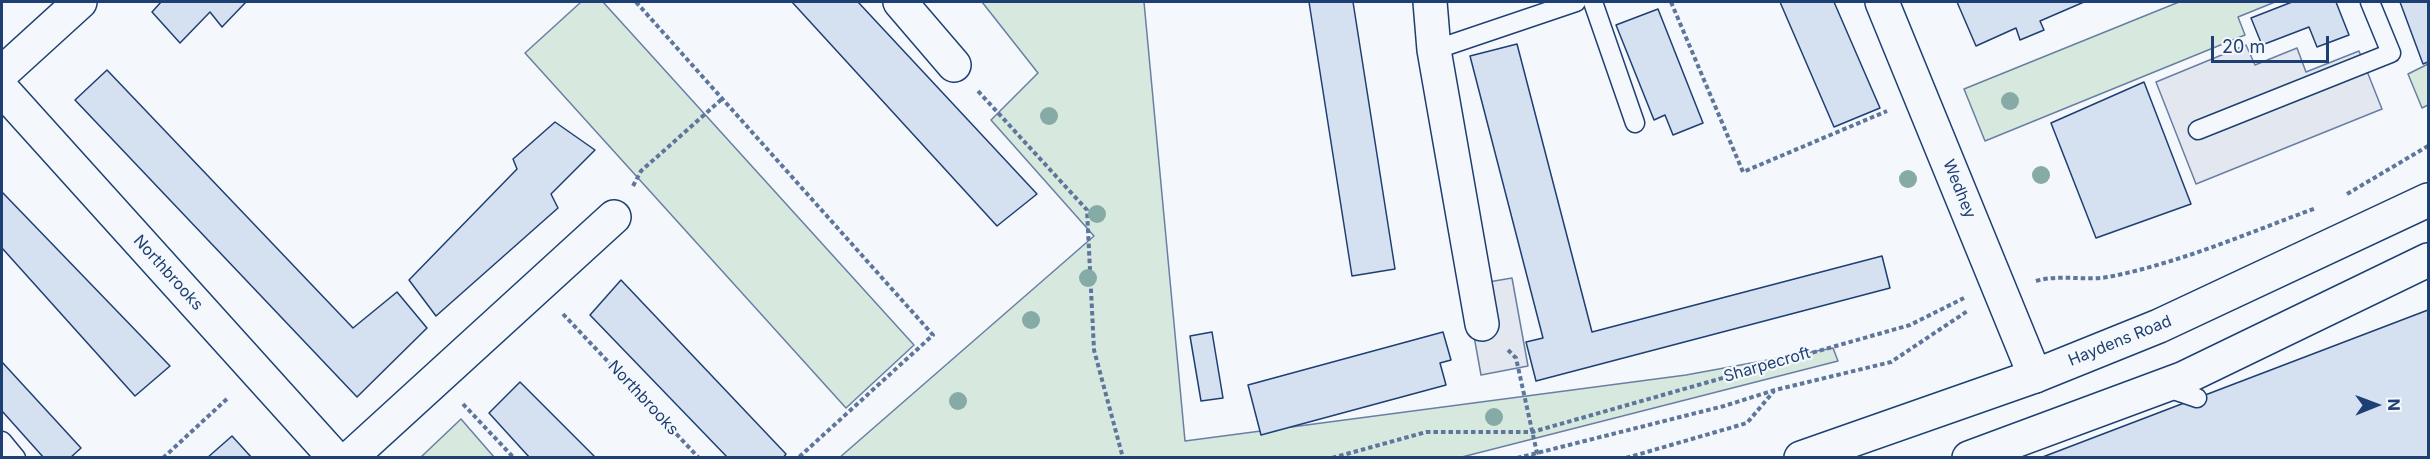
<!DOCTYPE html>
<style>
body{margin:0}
#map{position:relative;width:2430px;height:459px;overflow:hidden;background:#f4f7fb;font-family:Inter,sans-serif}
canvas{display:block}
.frame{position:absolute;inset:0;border:3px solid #1d3f73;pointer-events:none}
.north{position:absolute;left:2346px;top:375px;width:60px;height:60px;-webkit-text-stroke:4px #f4f7fb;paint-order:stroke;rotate:89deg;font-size:16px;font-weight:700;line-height:24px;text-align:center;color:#1d3f73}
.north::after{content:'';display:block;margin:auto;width:21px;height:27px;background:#1d3f73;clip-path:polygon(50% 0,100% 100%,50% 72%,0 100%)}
.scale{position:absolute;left:2211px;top:36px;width:118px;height:27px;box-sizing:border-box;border:3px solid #1d3f73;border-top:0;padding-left:8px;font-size:18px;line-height:21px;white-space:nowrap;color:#1d3f73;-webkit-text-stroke:4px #f4f7fb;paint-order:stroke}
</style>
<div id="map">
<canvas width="2430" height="459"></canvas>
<div class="frame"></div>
<div class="north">N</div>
<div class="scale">20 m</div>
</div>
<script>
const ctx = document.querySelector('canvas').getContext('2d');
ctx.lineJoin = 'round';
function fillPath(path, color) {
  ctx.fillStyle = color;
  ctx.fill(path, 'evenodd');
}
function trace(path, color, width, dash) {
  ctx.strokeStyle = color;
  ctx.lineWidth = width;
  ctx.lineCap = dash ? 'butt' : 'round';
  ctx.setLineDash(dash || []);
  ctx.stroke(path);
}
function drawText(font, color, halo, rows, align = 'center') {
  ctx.font = font + ' Inter,sans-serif';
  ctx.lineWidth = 4.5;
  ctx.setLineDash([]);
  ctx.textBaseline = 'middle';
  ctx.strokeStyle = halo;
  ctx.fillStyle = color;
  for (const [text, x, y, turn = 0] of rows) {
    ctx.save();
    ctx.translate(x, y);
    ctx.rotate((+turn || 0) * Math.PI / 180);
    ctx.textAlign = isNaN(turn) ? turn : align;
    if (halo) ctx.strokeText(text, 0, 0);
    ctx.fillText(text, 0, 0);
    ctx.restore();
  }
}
const green = new Path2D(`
 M581 2H603L914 345 846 408 525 53Z
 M982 2H1144L1185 441 1686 375 1833 348 1838 361 1462 457 839 458 1094 236 991 120 1038 73Z
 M2179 2H2275L2238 17 2245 35 1985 141 1964 89Z
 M2428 64V105L2422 108 2408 74Z
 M461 419 494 457H421Z`);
fillPath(green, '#d7e8df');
trace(green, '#687fa3', 1.5);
const parking = new Path2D(`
 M2246 45 2255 65 2297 48 2306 72 2359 51 2382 109 2196 184 2156 82Z
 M1512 278 1528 366 1481 375 1465 286Z`);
fillPath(parking, '#e3e8f0');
trace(parking, '#687fa3', 1.5);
const building = new Path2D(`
 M161 2H246L222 27 210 12 180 43 152 12Z
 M792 2H858L1037 194 997 226Z
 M1309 2H1353L1395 269 1352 276Z
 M1780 2H1834L1880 108 1834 127Z
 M1957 2H2084L2040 21 2044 30 2020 40 2016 28 1976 46Z
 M2292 2H2336L2349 35 2317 47 2309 27 2262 45 2251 18Z
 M2400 2H2428V62L2423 64Z
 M1658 9 1703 123 1673 135 1665 115 1654 120 1616 25Z
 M1517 44 1592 332 1882 256 1890 288 1536 381 1526 342 1543 338 1470 56Z
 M107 70 353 328 397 292 427 328 357 397 75 100Z
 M2144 82 2191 204 2096 238 2051 123Z
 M555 122 595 150 551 194 558 208 436 316 409 280 517 169 513 159Z
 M2 192 170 366 135 396 2 248Z
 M621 280 786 454 783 458H728L590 315Z
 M2428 310V458H2040Z
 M1212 332 1223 398 1201 401 1190 336Z
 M1443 332 1451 360 1440 363 1446 385 1261 435 1248 385Z
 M2 362 81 448 70 458H44L2 411Z
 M520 382 596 458H530L489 413Z
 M232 436 252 458H207Z`);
fillPath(building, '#d5e0f0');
trace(building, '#1d3f73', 1.5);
const lane = new Path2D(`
 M1593 2 1635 123
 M1434 50 1576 2
 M2198 130 2391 53 2370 2
 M2165 387 2197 398
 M2 441 16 458`);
const street = new Path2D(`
 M900 2 954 65
 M1430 2 1434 50 1482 324
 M1882 2 2035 376
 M2 73 80 2
 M2 89 335 458
 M350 458 614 217`);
const secondary = new Path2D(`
 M1801 458 2035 376 2159 326 2428 200
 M1969 458 2182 379 2428 260`);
trace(lane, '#1d3f73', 21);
trace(street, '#1d3f73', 36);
trace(secondary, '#1d3f73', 36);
trace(new Path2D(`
 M636 2 933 335 798 458
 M1671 2 1743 172 1887 111
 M978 91 1087 210 1094 350 1123 458
 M633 186 641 171 722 99
 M2347 194 2428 146
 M2036 281C2059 274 2084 281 2108 277 2180 263 2248 233 2316 208
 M563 314 699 458
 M1508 350 1516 358 1537 453 1531 458
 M463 404 514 458
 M163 458 229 397
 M1332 458 1426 432H1532L1910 325 1964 298
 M1517 458 1724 406 1775 390 1891 362 1969 310
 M1626 458 1747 423 1774 391`), '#5e769c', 4, [4.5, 3]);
trace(lane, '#f4f7fb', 18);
trace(street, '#f4f7fb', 33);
trace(secondary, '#f4f7fb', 33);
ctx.fillStyle = '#86aba6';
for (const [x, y] of [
 [2010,101],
 [1049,116],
 [2041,175],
 [1908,179],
 [1097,214],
 [1088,278],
 [1031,320],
 [958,401],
 [1494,417]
]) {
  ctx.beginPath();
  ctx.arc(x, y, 9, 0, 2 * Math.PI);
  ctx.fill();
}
drawText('16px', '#1d3f73', '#f4f7fb', [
 ["Wedhey",1959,189,68],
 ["Northbrooks",168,273,48],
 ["Haydens Road",2120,341,-22],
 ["Sharpecroft",1767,365,-16],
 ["Northbrooks",643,398,47]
]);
</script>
